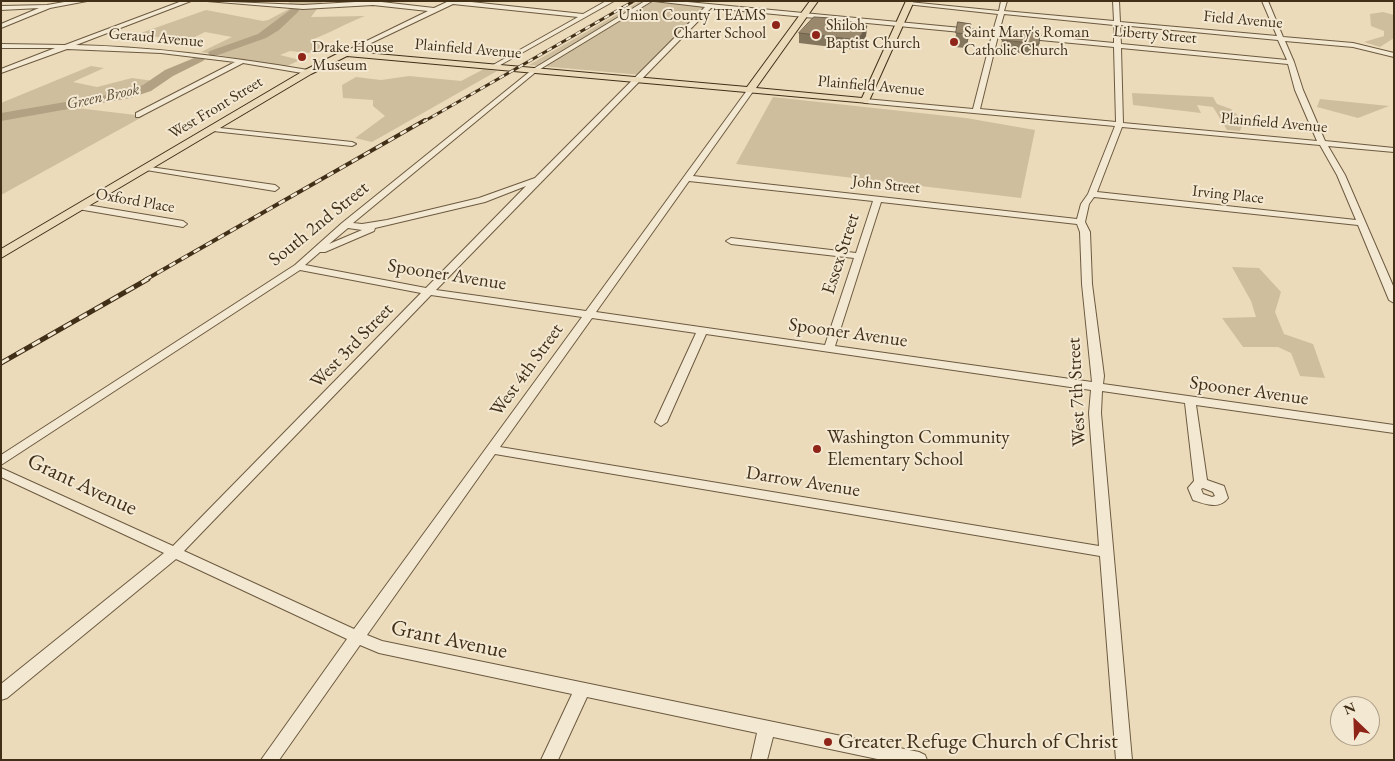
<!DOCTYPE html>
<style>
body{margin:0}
#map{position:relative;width:1395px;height:761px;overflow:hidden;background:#ecdbba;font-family:"EB Garamond",serif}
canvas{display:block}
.frame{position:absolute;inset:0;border:2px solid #412f18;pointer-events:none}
.north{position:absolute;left:1330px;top:696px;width:50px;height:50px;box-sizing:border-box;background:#f3e8d2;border:1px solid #ac9e88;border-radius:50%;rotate:336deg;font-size:14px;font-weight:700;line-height:20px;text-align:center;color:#412f18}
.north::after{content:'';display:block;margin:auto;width:18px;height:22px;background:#8f2418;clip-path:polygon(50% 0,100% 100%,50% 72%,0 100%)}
</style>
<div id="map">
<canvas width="1395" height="761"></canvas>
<div class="frame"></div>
<div class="north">N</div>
</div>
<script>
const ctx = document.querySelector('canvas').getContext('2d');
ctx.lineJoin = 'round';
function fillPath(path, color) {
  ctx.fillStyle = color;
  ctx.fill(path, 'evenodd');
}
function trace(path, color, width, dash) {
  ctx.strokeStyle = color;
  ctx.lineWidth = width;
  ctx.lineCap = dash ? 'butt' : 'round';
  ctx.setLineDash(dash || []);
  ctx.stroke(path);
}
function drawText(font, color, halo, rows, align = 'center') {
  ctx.font = font + ' "EB Garamond",serif';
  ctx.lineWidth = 4;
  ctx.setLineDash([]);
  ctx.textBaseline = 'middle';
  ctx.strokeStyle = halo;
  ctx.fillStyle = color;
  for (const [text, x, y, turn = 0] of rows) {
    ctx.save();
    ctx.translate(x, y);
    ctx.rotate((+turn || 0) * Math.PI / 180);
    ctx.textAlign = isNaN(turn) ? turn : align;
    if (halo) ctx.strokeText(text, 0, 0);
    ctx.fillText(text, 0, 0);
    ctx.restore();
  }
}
fillPath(new Path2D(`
 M290 1H323L311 17 365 16C347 23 330 33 311 40L326 48 308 53 290 51 280 55 300 60 285 67 201 52 232 37 205 32 189 40 135 35 206 10 263 21 268 20 289 9 288 4Z
 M640 1 708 7 642 75 529 65Z
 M1383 12 1394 15V38L1380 47 1364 42 1384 36V31L1371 26 1370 14Z
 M91 66 104 68 73 82 97 87 132 78 161 82 137 94 77 108 144 116 1 195V103Z
 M484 69 497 71 372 142 355 138 385 116 373 106V100L343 98 342 85 356 77 381 80 409 76 461 81Z
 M1132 93 1213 97 1217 104 1231 109 1244 121 1240 131 1227 130 1213 107 1197 105 1201 113 1133 105Z
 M773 97 966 118 1035 130 1021 198 736 164Z
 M1320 99 1389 106 1358 118 1317 107Z
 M1232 267 1259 268 1281 292 1275 312 1284 334 1313 344 1325 378 1300 376 1291 353 1278 347H1243L1222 318 1256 317 1251 301Z`), '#cfbe9e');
fillPath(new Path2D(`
 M294 7 299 10 298 12 279 30 266 38 218 55H210L208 53 210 51 258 34Z
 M199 56 205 59 203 61 173 76 151 91 130 98 1 121V113L124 92 143 85 165 70Z`), '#b2a183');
const minor = new Path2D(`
 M70 1H87L50 8 1 28V24L39 8 1 10V6L47 5Z
 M182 1H191L76 45C154 47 231 57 308 70L311 72 308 74 243 63 139 117H136V113L235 62 161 53 67 49 1 73V69L55 48H1V44L65 45Z
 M207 1 303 5 373 1 434 8 449 1H462L583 14 606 1H614L495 68 492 66 493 65 578 17 453 4 346 55 344 54V52L428 11 373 5 303 9Z
 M645 1H652L537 71 353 223 362 224 387 220 479 198 535 178 705 7 654 1H677L993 31 998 14 906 4 909 2 999 11 1001 1H1007L1004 11 1114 21 1113 1H1119L1120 22 1277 36 1262 1H1268L1283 37 1353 43 1394 53V57L1353 47 1285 41 1294 62 1303 90 1325 141 1394 148V152L1328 146 1345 175 1394 288V303L1389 300 1358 225 1094 197 1089 204 1085 222 1090 232 1092 284 1104 376 1103 384 1394 425V433L1196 405 1207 480 1224 486 1228 498C1219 510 1205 504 1193 500L1188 488 1194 481 1185 403 1102 391 1101 413 1132 760H1116L1100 556 495 454 367 635 382 641 919 752 925 755 927 760H882L773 737 767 760H751L757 733 587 697 558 760H541L572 694 379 653 360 645 279 760H261L347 639 176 559 7 698 1 700V684L164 553 1 477V468L173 546 421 293 300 270 1 465V455L295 265 342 223 533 69ZM711 8 992 35 973 109 865 99 861 101 865 103 1115 126 1088 194 1081 204 1077 219 693 176 754 90 750 88 748 89 586 311 436 290ZM1004 14 1114 25V43L999 32ZM1120 25 1278 40 1287 60 1121 44ZM998 36 1114 47 1116 122 980 109ZM1121 48 1288 64 1295 90 1317 141 1123 123ZM1122 127 1320 145 1337 175 1356 220 1097 192ZM689 181 873 201 856 253 731 238 726 241 731 244 854 258 825 345 596 312ZM526 186 426 288 305 265 320 252H325L374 231 375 228 485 202ZM881 202 1077 224 1080 232 1082 284 1092 382 835 346ZM348 228 362 230 329 244ZM431 295 582 317 354 629 184 551ZM592 318 696 333 655 422 661 426 667 422 706 334 1091 390 1089 413 1099 546 500 447ZM1203 488 1213 492 1215 496 1212 497 1203 494 1201 489Z
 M210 127 352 142 356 144 352 146 213 131 209 129Z
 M143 166 275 185 279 188 275 191 146 170 142 168Z
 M81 204 183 221 187 224 183 227 78 209V205Z`);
const major = new Path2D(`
 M810 1H818L756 88 862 98 906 1H914L868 103 347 56 311 74 1 258V249L305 70 343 51 747 87Z`);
trace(minor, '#6c5a40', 2);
trace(major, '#412f18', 2);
fillPath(minor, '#f3e8d2');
fillPath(major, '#ecdbba');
const railFar2 = new Path2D(`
 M423 122 634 1`);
const railFar1 = new Path2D(`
 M145 280 425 120`);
const rail = new Path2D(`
 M1 363 148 279`);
trace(railFar2, '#412f18', 3);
trace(railFar1, '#412f18', 4);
trace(rail, '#412f18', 5);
trace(railFar2, '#f3e8d2', 2, [5.5]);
trace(railFar1, '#f3e8d2', 2.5, [7]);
trace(rail, '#f3e8d2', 3, [9]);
fillPath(new Path2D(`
 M958 22 971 24 966 48 954 47Z
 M833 24 867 26 866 36 857 50 799 43V33Z
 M1002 40 1039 44 1037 55 1000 51Z`), '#84755d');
fillPath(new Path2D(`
 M971 24 969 37 966 48 968 34Z
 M867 26 866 36 857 50 858 40Z`), '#6c5f4c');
const building = new Path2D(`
 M814 17 832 18 833 24 867 26 858 40 799 33Z
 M958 22 971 24 968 34 956 33Z
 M1004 30 1040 33 1039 44 1002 40Z`);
fillPath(building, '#9a886c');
trace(building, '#6c5f4c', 1);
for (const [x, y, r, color] of [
 [776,25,5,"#8f2418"],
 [816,35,5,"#8f2418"],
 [954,42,5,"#8f2418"],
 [302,57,5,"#8f2418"],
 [817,449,5,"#8f2418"],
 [828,742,5,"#8f2418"]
]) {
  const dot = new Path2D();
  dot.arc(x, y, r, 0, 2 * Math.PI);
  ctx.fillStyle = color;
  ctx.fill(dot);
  trace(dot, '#f3e8d2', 2);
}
drawText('16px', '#412f18', '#f3e8d2', [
 ["Union County TEAMS",766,16,"right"],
 ["Charter School",766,34,"right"],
 ["Shiloh",826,26],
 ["Baptist Church",826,44],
 ["Saint Mary's Roman",964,33],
 ["Catholic Church",964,51],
 ["Drake House",312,48],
 ["Museum",312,66]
], 'left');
drawText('16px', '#412f18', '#f3e8d2', [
 ["Field Avenue",1243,20,5],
 ["Liberty Street",1155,35,5],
 ["Geraud Avenue",156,38,5],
 ["Plainfield Avenue",468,49,5],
 ["Plainfield Avenue",871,86,5],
 ["West Front Street",216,108,-31],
 ["Plainfield Avenue",1274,123,5],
 ["John Street",886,185,6],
 ["Irving Place",1228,195,6],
 ["Oxford Place",135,201,10]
]);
drawText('italic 16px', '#5d4c33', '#f3e8d2', [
 ["Green Brook",103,97,-12]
]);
drawText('19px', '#412f18', '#f3e8d2', [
 ["South 2nd Street",319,224,-39],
 ["Essex Street",841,254,-72],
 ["Spooner Avenue",447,275,9],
 ["Spooner Avenue",848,333,8],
 ["West 3rd Street",352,346,-46],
 ["West 4th Street",527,370,-54],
 ["Spooner Avenue",1249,391,8],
 ["West 7th Street",1077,392,-93],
 ["Darrow Avenue",803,482,9]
]);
drawText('19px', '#412f18', '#f3e8d2', [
 ["Washington Community",827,438],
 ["Elementary School",827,460]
], 'left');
drawText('22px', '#412f18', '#f3e8d2', [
 ["Grant Avenue",82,485,25],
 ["Grant Avenue",449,640,12]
]);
drawText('22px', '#412f18', '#f3e8d2', [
 ["Greater Refuge Church of Christ",838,742]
], 'left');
</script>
